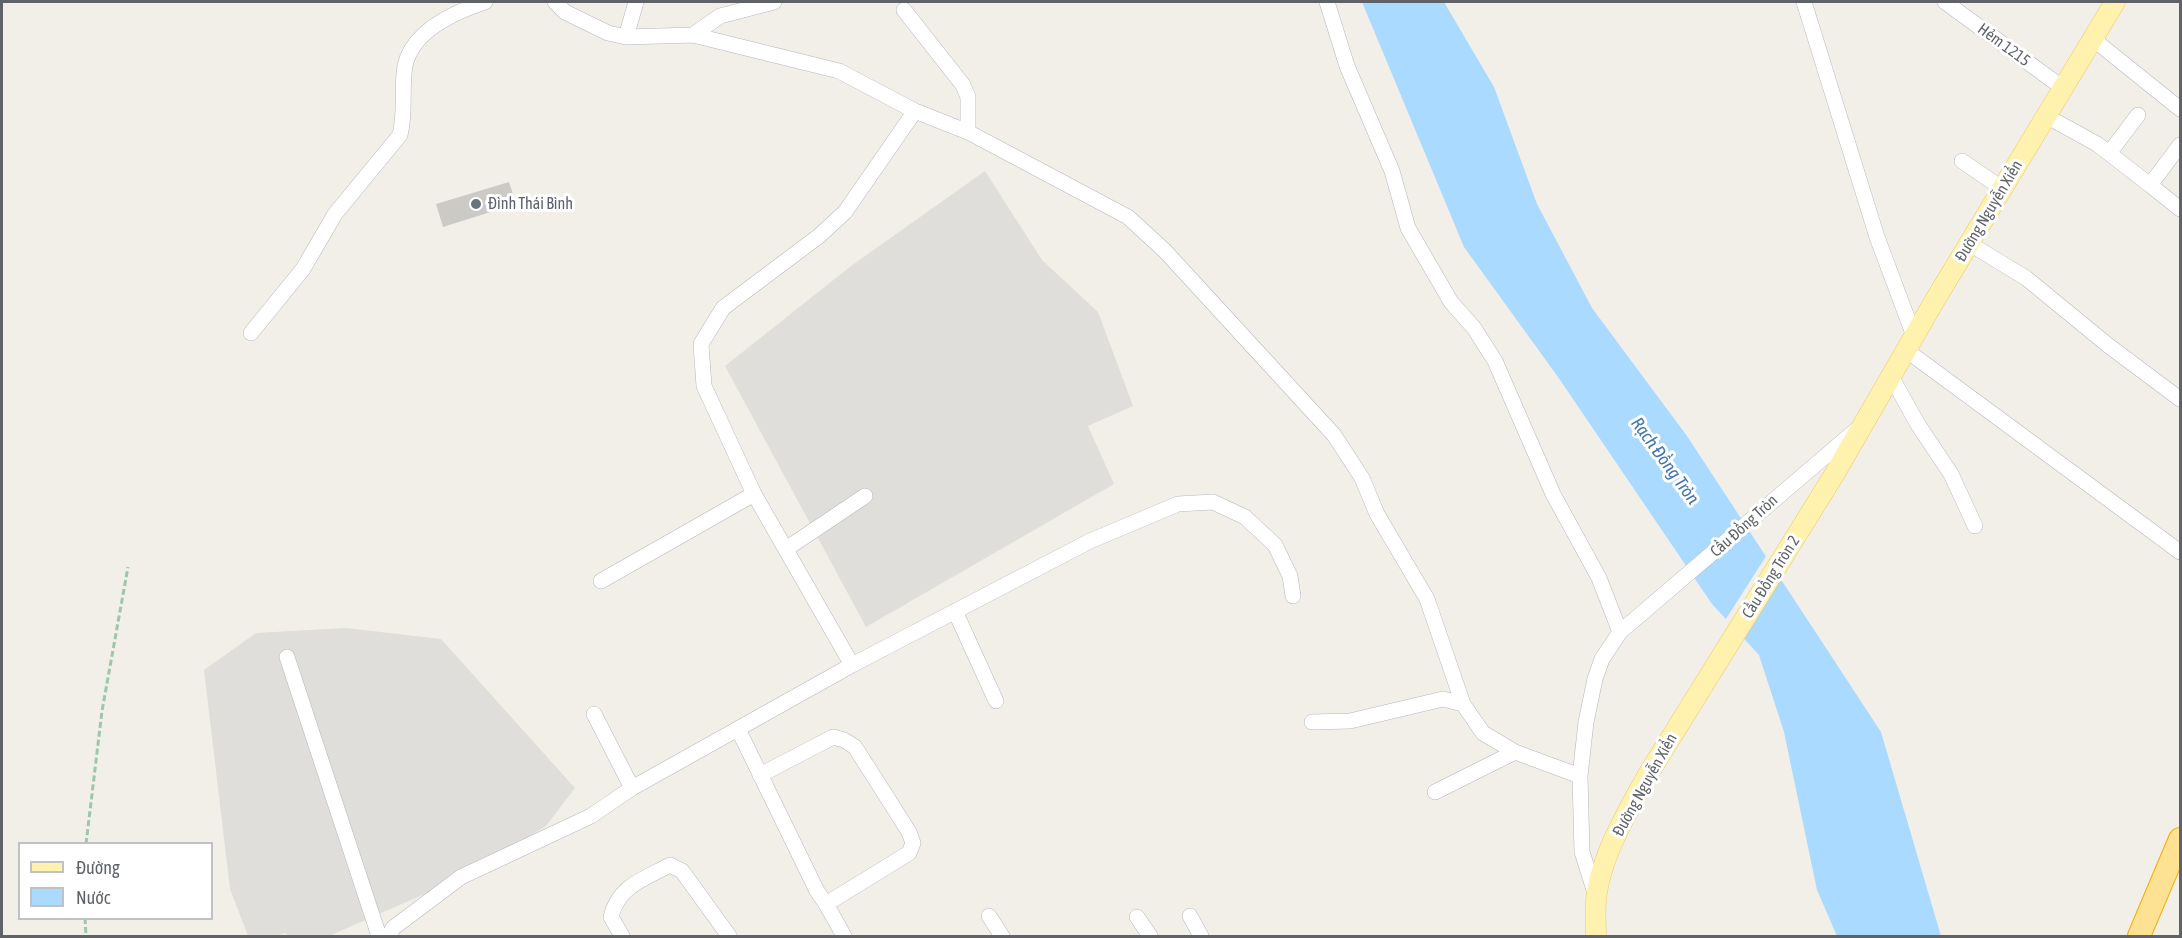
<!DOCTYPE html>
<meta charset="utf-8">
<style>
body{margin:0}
#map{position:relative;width:2182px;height:938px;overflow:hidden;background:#f1efe8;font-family:"Asap Condensed",sans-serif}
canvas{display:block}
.frame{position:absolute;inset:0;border:3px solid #5f6368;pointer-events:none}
.legend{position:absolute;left:18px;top:842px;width:195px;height:78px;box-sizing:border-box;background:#fff;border:2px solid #bfc1c3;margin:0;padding:8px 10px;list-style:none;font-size:18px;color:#5f6368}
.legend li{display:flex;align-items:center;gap:12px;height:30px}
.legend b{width:30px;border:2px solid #bfc1c3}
</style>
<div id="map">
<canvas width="2182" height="938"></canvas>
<div class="frame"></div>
<ul class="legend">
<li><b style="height:8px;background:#fff2af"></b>Đường</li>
<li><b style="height:16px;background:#aadaff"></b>Nước</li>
</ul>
</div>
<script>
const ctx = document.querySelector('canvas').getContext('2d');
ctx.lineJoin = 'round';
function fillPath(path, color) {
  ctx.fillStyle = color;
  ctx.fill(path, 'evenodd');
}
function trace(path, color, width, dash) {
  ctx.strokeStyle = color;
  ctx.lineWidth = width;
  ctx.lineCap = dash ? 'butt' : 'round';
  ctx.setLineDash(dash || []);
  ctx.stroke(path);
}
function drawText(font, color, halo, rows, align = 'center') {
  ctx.font = font + ' "Asap Condensed",sans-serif';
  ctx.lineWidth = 6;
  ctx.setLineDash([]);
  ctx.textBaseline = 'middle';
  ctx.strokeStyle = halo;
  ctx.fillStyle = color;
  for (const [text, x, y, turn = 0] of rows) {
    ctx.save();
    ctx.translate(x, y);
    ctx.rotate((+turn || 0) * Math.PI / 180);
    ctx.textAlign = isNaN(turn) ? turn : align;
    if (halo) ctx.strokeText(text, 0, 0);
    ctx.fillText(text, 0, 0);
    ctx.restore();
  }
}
fillPath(new Path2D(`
 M985 171 1042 260 1098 312 1133 406 1088 426 1114 484 866 627 725 366 851 266Z
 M346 628 441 639 575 788 546 826 470 874 329 936H288L286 933 275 936H248L230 889 204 670 256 633Z`), '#e0deda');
fillPath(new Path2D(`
 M1362 2H1444L1494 87 1537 204 1592 308 1687 436 1881 732 1941 936H1837L1817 890 1784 732 1759 655 1712 604 1558 377 1464 247Z`), '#aadaff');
fillPath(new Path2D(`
 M1768 553 1783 575 1742 641 1724 622Z`), '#f1efe8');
fillPath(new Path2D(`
 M509 182 516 204 443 227 436 204Z`), '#cccac5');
const minor = new Path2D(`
 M555 2 565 12 608 33 626 37 693 35 839 71 915 111 968 132 1128 217 1165 251 1334 435 1362 478 1377 514 1427 599 1463 704 1483 733 1515 752 1580 776
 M1327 2 1347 66 1392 171 1408 228 1451 302 1474 328 1495 361 1553 494 1599 578 1620 632
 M1804 2 1877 237 1914 336
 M1945 2 2063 88
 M904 10 963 85 968 97V132
 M693 35 720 16 774 2
 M626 37 636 2
 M2093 39 2180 109
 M2046 116 2097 144 2150 185 2180 145
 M2110 152 2138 115
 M1962 161 2003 189
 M2150 185 2180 209
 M1970 244 2026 278 2109 346 2180 399
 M251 333 303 269 335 214 400 135C406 112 401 88 405 66 412 31 455 12 485 2
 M1906 350 2180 552
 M1891 376 1917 423 1951 474 1975 526
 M786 549 865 496
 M601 581 754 494
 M955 611 996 701
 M287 657 379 936
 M852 665 754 494 704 386 701 344 723 308 819 236 845 212 915 111
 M594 714 632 788
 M1312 722 1350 721 1443 699 1463 704
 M738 729 817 891 826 904 909 853 913 843 909 832 855 747 844 740 833 737 760 775
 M1435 792 1515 752
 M1596 896 1582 852 1580 776 1586 722 1595 679 1602 659 1620 632 1856 430
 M826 904 844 936
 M989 916 1002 936
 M1190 916 1201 936
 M1137 917 1150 936
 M389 936 393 928 461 877 591 816 632 788 852 665 1090 541 1178 504 1213 502 1245 517 1275 545 1290 576 1293 596
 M622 936 611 917C618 886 644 879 670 865L682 871 729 936`);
const major = new Path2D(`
 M1596 936C1596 924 1595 912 1596 900 1600 858 1627 812 1647 776L1834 475 1935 300 2115 2`);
const highway = new Path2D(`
 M2139 936 2180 839`);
trace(minor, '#b5b8bc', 16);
trace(major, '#f2c960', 21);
trace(highway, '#f9ab00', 24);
trace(new Path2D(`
 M86 844 102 711 128 567
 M85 918 86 936`), '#9cc7a9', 3, [6, 3]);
trace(minor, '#fff', 15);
trace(major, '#fff2af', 20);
trace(highway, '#fde293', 22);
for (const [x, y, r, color] of [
 [476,204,6,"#6b7280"]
]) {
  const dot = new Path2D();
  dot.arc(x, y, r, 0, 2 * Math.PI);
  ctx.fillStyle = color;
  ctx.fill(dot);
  trace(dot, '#fff', 2);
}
drawText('16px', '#5f6368', '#fff', [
 ["Hẻm 1215",2004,45,36],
 ["Đường Nguyễn Xiển",1989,211,-59],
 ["Cầu Đồng Tròn",1744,526,-42],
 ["Cầu Đồng Tròn 2",1771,577,-58],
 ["Đường Nguyễn Xiển",1645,785,-61]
]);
drawText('16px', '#5b616d', '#fff', [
 ["Đình Thái Bình",488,204]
], 'left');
drawText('italic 18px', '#4174aa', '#fff', [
 ["Rạch Đồng Tròn",1665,461,54]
]);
</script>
